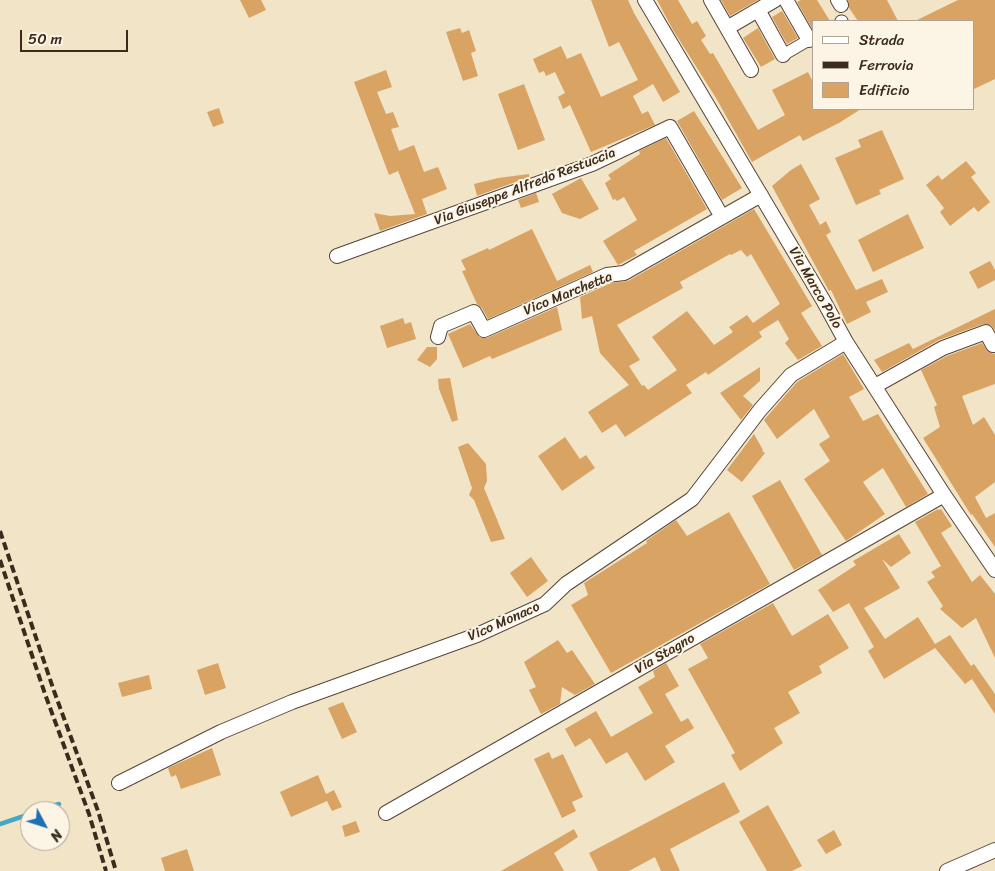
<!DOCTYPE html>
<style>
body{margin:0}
#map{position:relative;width:995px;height:871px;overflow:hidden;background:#f2e4c7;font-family:Sriracha,sans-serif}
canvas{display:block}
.legend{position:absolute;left:812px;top:20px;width:162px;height:90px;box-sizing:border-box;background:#fcf5e5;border:1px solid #afa495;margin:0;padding:6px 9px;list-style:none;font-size:15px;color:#3b2a1e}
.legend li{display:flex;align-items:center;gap:10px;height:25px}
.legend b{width:25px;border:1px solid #afa495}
.north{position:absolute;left:20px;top:801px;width:50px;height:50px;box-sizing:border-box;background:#fcf5e5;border:1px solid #afa495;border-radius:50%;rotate:130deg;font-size:14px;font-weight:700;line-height:20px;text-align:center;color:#3b2a1e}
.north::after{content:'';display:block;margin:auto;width:18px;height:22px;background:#1f6fb2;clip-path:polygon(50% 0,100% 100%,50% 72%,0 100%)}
.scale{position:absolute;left:20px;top:30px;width:108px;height:22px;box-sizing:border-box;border:2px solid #3b2a1e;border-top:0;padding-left:6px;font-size:15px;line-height:18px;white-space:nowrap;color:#3b2a1e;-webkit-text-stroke:4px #fcf5e5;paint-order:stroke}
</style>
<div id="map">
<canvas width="995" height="871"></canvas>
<ul class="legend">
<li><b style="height:6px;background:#fff"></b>Strada</li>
<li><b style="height:6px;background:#3b2a1e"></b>Ferrovia</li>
<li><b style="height:14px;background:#d9a364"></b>Edificio</li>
</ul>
<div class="north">N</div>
<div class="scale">50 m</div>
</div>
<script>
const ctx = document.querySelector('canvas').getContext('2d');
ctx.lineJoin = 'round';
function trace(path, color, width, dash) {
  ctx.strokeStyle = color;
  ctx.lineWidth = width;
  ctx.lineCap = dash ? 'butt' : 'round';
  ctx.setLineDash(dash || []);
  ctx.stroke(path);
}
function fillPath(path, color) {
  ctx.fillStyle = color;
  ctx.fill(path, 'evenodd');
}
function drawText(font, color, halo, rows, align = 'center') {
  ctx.font = font + ' Sriracha,sans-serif';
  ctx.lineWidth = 4;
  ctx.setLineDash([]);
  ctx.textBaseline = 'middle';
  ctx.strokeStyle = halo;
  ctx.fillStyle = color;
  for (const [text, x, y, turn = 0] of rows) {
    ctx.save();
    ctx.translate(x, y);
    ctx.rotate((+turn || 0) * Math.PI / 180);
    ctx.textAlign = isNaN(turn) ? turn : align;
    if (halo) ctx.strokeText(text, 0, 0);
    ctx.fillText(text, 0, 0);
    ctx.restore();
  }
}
trace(new Path2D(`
 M38 811 59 804
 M0 824 30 814`), '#43a9c3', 4.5);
fillPath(new Path2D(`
 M240 0H261L266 10 249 18Z
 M591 0H628L634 13 680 92 663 102 653 84 633 96 642 114 648 111 655 125 591 152 570 105 563 109 558 97 565 93 555 72 546 76 544 71 539 73 533 59 561 46 567 59 581 53 601 97 638 80 619 42 609 47Z
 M657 0H678L692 24 697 21 706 36 701 40 710 54 713 53 758 130 785 115 772 90 808 72 814 84V109H861L839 123 803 141 800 135 752 162 716 98 673 30Z
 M721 0H758L730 16Z
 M801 0H817L830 21H814L813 30 797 2Z
 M848 0H887L898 21H858L849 8Z
 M958 0H995V79L974 89V21H915Z
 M782 11 798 38 787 44 772 17Z
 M460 28 462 33 469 30 476 51 471 53 478 76 463 81 446 32Z
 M758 28 775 59 761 67 743 38Z
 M386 70 392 87 377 92 386 114 393 112 399 127 391 129 399 151 414 145 424 172 438 167 447 189 422 199 427 214 380 231 374 213 390 216 415 214 398 171 389 175 354 82Z
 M524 84 545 140 518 150 498 94Z
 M219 108 224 123 213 127 207 112Z
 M694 111 742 188 722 200 677 121Z
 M882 130 904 179 879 190 881 194 856 205 835 158 861 147 858 140Z
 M666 138 707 209 634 251 637 255 618 265 603 241 637 220 624 197 617 201 615 199 613 200 605 183 611 179 608 175 640 154 639 151Z
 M966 161 976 173 971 177 990 202 978 212 974 207 950 226 940 212 944 208 926 185 938 175 942 180Z
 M801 164 820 199 809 205 820 225 826 221 831 232 826 235 856 290 882 279 888 292 866 302 871 312 847 324 831 290 829 291 772 186 791 170Z
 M529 174V177L477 196 474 184 498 178Z
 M581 178 599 209 580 219 562 213 552 194Z
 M536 193 539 202 521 208 518 200Z
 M754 209 812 306 801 313 822 346 798 360 785 343 789 339 778 320 759 332 762 337 708 375 706 372 686 385 692 393 625 437 616 424 602 433 588 412 629 385 600 353 592 316 582 319 580 297 611 283 628 281ZM741 250 747 257 751 254 780 304 753 323 747 315 729 327 733 332 714 345 687 311 652 337 677 370 648 390 644 385 642 386 629 366 640 360 617 325 683 288 680 282 730 254 731 255Z
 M908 214 924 248 873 272 858 240Z
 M532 229 557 281 590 265 593 272 488 319 482 308 477 304 462 271 466 270 461 260 488 248 489 250Z
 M990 261 995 270V280L978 289 969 272Z
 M557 307 562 330 492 359 490 356 463 368 448 334 470 324 479 337 487 338Z
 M995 309V330L991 325 983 324 939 340 882 372 874 360 909 343 913 349Z
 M403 318 405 324 411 322 416 339 387 348 380 326Z
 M982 343 988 352 995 354V384L962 396 973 425 984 417 995 435V482L975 497 986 518 995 513V547L972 514 971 515 923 438 940 427 934 407 937 405 921 370 947 356Z
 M427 347H437V359L430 367 417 360Z
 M843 354 864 389 849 397 863 421 878 414 928 494 906 507 883 468 863 482 885 514 846 541 804 479 830 461 819 444 830 437 814 409 777 439 764 420 797 382Z
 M760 367V381L743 396 753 405 741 420 720 393Z
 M450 378 458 420 452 422 439 389 438 379Z
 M754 434 763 450 762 451 765 453 742 482 727 470Z
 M565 437 580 459 586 455 595 468 562 491 538 456Z
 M468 443 486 464 487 481 484 488 505 539 491 542 474 500 469 495 472 488 458 447Z
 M780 480 822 555 794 570 752 496Z
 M938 509 939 510 941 509 952 526 941 533 972 582 980 575 995 594V658L976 618 962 628 940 609 943 606 927 582 935 577 931 572 941 566 915 522Z
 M729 512 770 584 611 673 571 605 588 595 584 583 647 543 646 541 676 520 687 536Z
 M899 534 911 553 891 567 882 559 900 588 864 608 885 639 918 617 935 644 950 635 971 666 974 664 995 694V714L972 679 965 684 935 648 884 679 868 651 874 647 849 603 833 612 818 590 856 565 853 561Z
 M531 557 548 581 527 597 510 573Z
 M773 603 792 636 828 614 849 648 819 666 822 673 788 692 800 713 774 728 783 743 740 771 731 755 735 753 688 669 708 658 700 644Z
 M558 640 567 653 572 650 595 684 575 695 562 687 560 704 541 714 529 690 536 687 524 662Z
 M218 663 226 688 205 695 197 670Z
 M666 663 679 686 665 694 681 722 688 718 694 728 665 746 675 762 645 781 627 752 606 764 590 738 575 747 565 729 596 711 611 737 653 713 638 687 655 677 653 671Z
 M149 675 152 689 122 697 118 683Z
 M343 702 357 732 342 739 328 708Z
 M212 748 221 775 181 789 176 775 171 777 168 768Z
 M549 752 552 759 563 754 583 797 572 802 576 811 562 818 534 759Z
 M318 775 326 794 334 790 342 807 332 811 327 801 291 817 280 792Z
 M724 782 740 812 670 849 680 871H661L655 857 629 871H598L589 853Z
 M768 805 802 866 792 871H767L739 822Z
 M356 821 360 832 345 837 342 826Z
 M574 829 578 837 554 853 564 871H501Z
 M834 830 842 845 826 854 817 840Z
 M187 849 194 871H165L161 858Z`), '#d9a364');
const pedestrian = new Path2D(`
 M841 21H842
 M783 55 814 37`);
const minor = new Path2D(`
 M645 0 823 300 846 342 944 495 995 570
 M711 0 751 70
 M786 0 809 40
 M838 0 841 5
 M758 10 783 55
 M727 28 775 0
 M337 256 592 164 670 127 722 217
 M438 337 441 326 474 312 484 330 607 275 624 273 761 195
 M875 386 943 348 986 332 993 345H995
 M119 783 221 732 292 702 477 635 545 604 566 584 692 499 760 410 791 375 846 342
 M386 813 944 495
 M947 871 995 850`);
trace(pedestrian, '#564637', 13);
trace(minor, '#564637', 16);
trace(pedestrian, '#fff', 11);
trace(minor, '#fff', 14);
trace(new Path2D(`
 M0 531 54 691 98 811 116 871
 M0 560 45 694 89 814 106 871`), '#3b2a1e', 4, [8, 4]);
drawText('14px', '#3b2a1e', '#fcf5e5', [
 ["Via Giuseppe Alfredo Restuccia",525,187,-21],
 ["Via Marco Polo",815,288,60],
 ["Vico Marchetta",568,294,-22],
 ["Vico Monaco",504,622,-24],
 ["Via Stagno",665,654,-30]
]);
</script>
